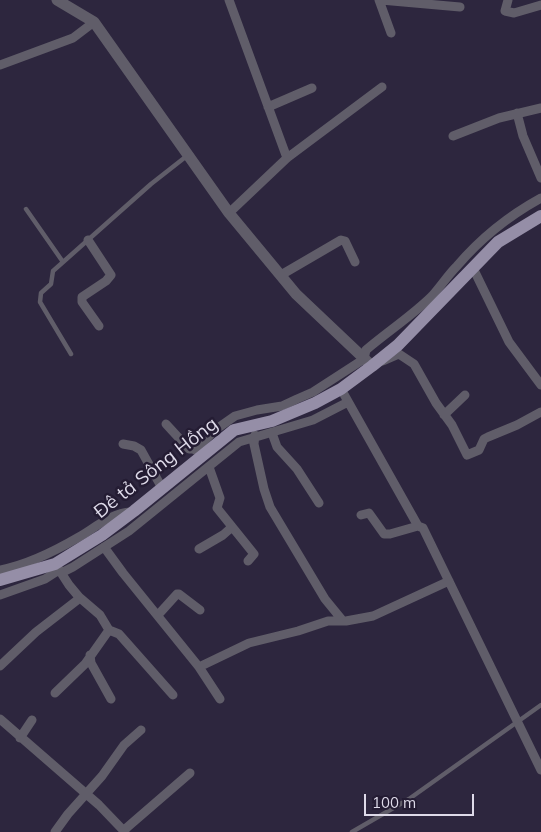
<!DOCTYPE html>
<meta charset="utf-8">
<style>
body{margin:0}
#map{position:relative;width:541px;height:832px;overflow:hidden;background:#2d263e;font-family:Mulish,sans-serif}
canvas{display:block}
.scale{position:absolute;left:364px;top:794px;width:110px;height:22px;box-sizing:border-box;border:2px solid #dedae9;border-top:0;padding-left:6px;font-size:15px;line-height:18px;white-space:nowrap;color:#dedae9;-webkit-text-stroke:4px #241c33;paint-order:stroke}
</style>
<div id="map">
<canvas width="541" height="832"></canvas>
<div class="scale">100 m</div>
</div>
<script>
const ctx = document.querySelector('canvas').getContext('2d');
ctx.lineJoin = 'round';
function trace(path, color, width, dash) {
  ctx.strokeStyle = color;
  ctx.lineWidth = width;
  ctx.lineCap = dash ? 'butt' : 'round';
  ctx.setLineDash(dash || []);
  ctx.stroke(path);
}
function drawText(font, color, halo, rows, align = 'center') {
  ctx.font = font + ' Mulish,sans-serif';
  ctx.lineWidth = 5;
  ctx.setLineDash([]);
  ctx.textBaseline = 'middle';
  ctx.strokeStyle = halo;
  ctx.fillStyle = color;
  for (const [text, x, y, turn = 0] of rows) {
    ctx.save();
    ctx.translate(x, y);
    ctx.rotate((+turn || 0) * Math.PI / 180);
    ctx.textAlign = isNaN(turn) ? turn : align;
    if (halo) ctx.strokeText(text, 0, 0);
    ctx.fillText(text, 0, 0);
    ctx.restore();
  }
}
trace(new Path2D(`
 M26 209 63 262
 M71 354 40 302 41 293 51 284 53 271 151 184 188 155
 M352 832 409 799 541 705`), '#605d69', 4.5);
trace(new Path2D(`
 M229 0 287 158
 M379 0 391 33
 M381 0 460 7
 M508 0 505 11 514 13 541 5
 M0 65 73 38 94 22
 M268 107 312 88
 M517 113 523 136 541 178
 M453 136 499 118 541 108
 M229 213 287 158 382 87
 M88 240 111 275 106 281 82 297V302L99 326
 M473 268 509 342 541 385
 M281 275 341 240 345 241 355 262
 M383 361 399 354 414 364 436 403 452 425 467 455 479 450 484 439 488 437 517 425 541 412
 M341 389 418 526 423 528 541 770
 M444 415 465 395
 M166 424 189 449H200
 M272 433 277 447 297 469 319 503
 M255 435 254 444 264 489 270 507 325 599 343 621
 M123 444 134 446 141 450 162 488
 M195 450 215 430 235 416 257 410 282 406 297 399 313 392 364 359 366 350C387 332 413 315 432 296 441 286 448 275 457 266 480 239 510 215 541 198
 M209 467 220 498 217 508 254 554 248 561
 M361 515 369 513 384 534H390L418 526
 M104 547 123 573 199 667 249 643 298 631 328 621H346L373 616 449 581
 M199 549 223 535 232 527
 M58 568 69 585 79 597 100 615 109 630 119 634 173 695
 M0 570C28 565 55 551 79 537 96 527 111 513 131 512
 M61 573 73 567 129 531 239 442 313 420 348 402
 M0 595 45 579 59 570
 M158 615 177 594H179L200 610
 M90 655 91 663 111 699
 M0 666 36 632 80 598
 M199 667 220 699
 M55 693 85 664 109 630
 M0 719 99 805 125 832
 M20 738 32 720
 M123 831 190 773
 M55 832 68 814 102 776 124 745 141 730`), '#605d69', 9);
trace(new Path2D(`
 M57 0 94 22 229 213 296 294 372 366`), '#605d69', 11);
trace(new Path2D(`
 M0 580 55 564 102 535 134 511 234 430 272 421 315 403 341 389 372 366 398 345 498 242 541 216`), '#958ea7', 12);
drawText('19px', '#dedae9', '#241c33', [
 ["Đê tả Sông Hồng",156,468,-38]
]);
</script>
